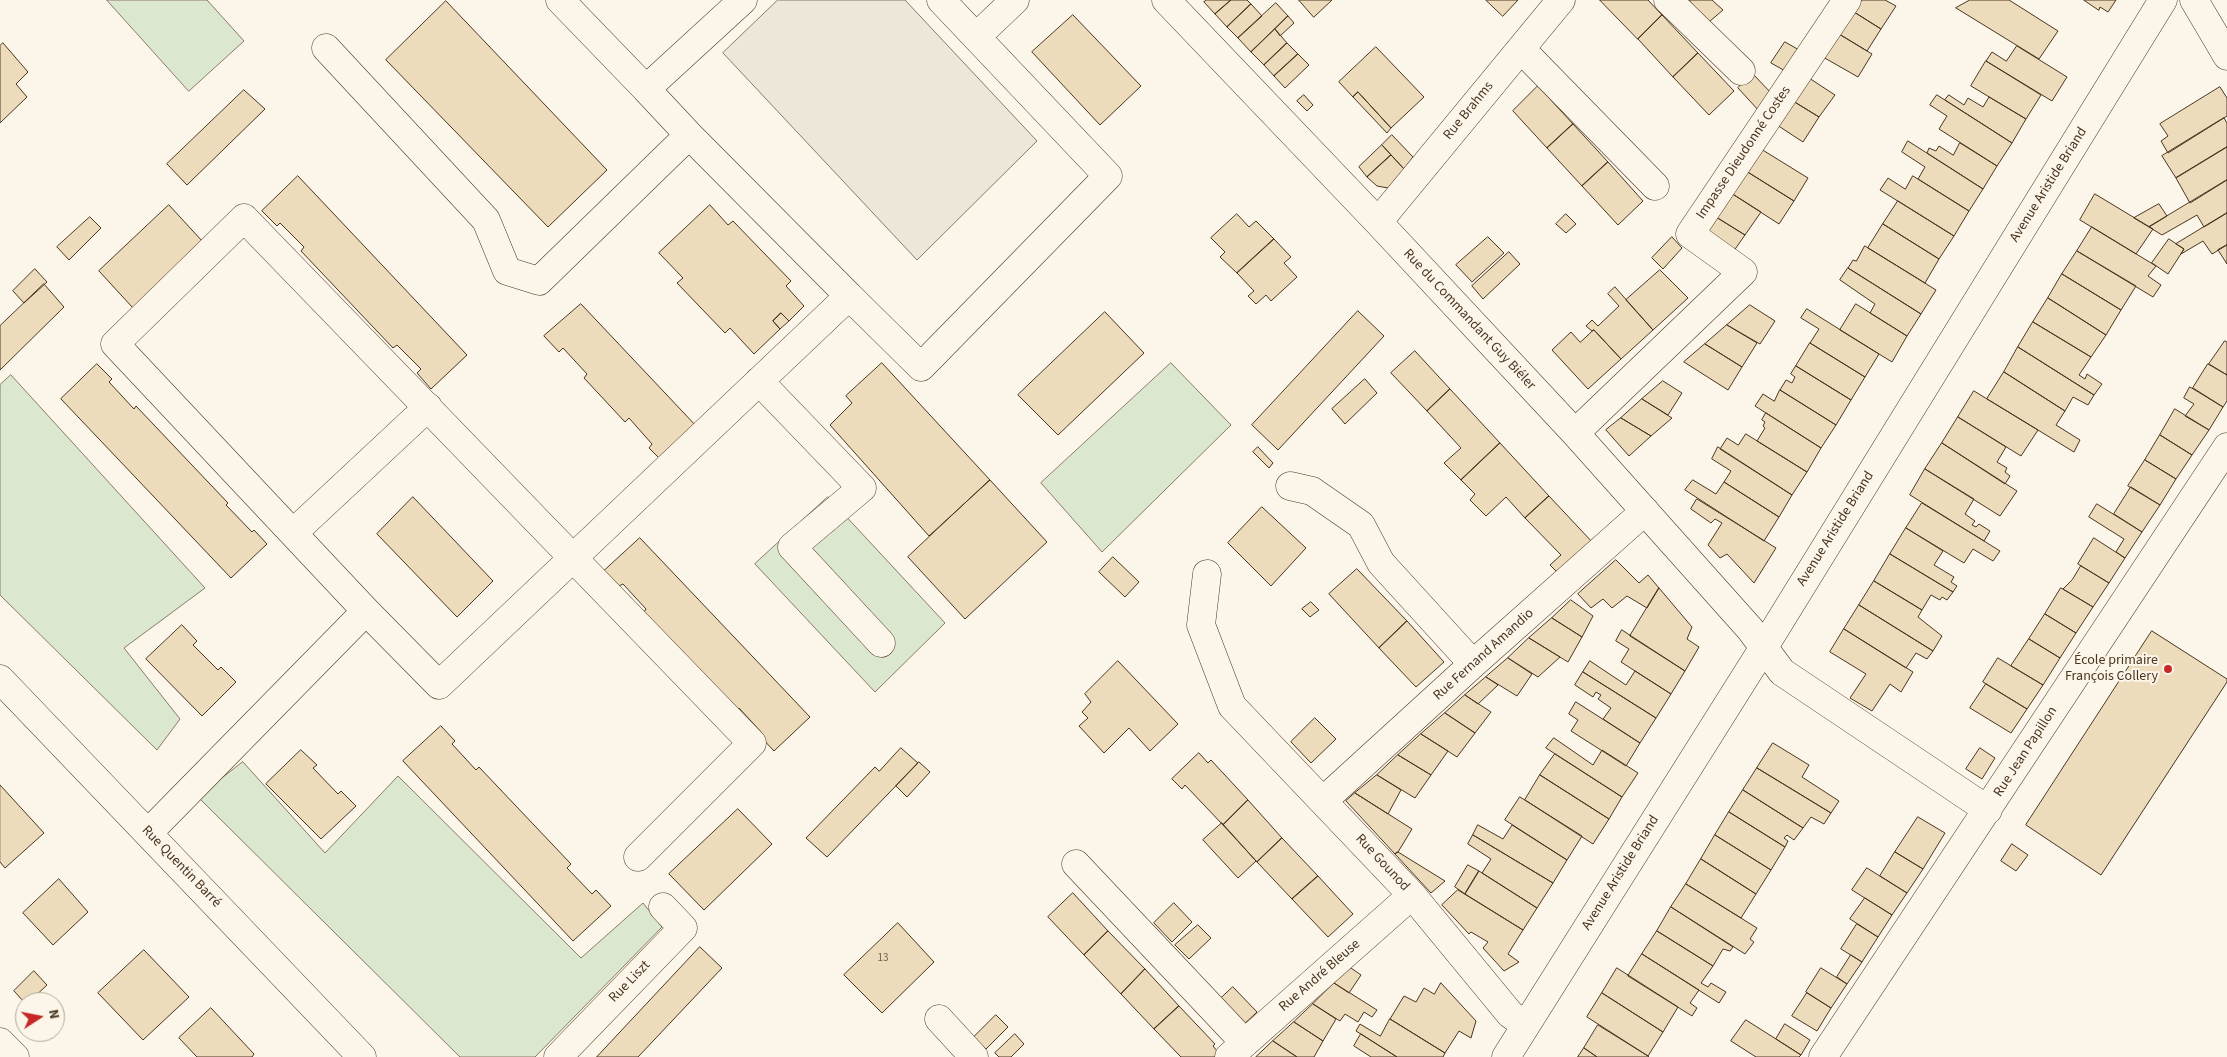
<!DOCTYPE html>
<meta charset="utf-8">
<style>
body{margin:0}
#map{position:relative;width:2227px;height:1057px;overflow:hidden;background:#fbf6e9;font-family:"Source Sans 3",sans-serif}
canvas{display:block}
.north{position:absolute;left:15px;top:992px;width:50px;height:50px;box-sizing:border-box;background:#fbf6e9;border:1px solid #b4a999;border-radius:50%;rotate:79deg;font-size:14px;font-weight:700;line-height:20px;text-align:center;color:#4a3520}
.north::after{content:'';display:block;margin:auto;width:18px;height:22px;background:#c62828;clip-path:polygon(50% 0,100% 100%,50% 72%,0 100%)}
</style>
<div id="map">
<canvas width="2227" height="1057"></canvas>
<div class="north">N</div>
</div>
<script>
const ctx = document.querySelector('canvas').getContext('2d');
ctx.lineJoin = 'round';
function fillPath(path, color) {
  ctx.fillStyle = color;
  ctx.fill(path, 'evenodd');
}
function trace(path, color, width, dash) {
  ctx.strokeStyle = color;
  ctx.lineWidth = width;
  ctx.lineCap = dash ? 'butt' : 'round';
  ctx.setLineDash(dash || []);
  ctx.stroke(path);
}
function drawText(font, color, halo, rows, align = 'center') {
  ctx.font = font + ' "Source Sans 3",sans-serif';
  ctx.lineWidth = 4;
  ctx.setLineDash([]);
  ctx.textBaseline = 'middle';
  ctx.strokeStyle = halo;
  ctx.fillStyle = color;
  for (const [text, x, y, turn = 0] of rows) {
    ctx.save();
    ctx.translate(x, y);
    ctx.rotate((+turn || 0) * Math.PI / 180);
    ctx.textAlign = isNaN(turn) ? turn : align;
    if (halo) ctx.strokeText(text, 0, 0);
    ctx.fillText(text, 0, 0);
    ctx.restore();
  }
}
const green = new Path2D(`
 M107 0H207L244 41 189 91Z
 M1171 363 1231 425 1102 552 1041 483Z
 M11 375 205 588 124 648 180 719 157 750 0 595V385Z
 M828 497 945 623 875 692 755 564Z
 M243 762 325 853 398 776 581 958 643 903 662 927 535 1057H460L198 797Z`);
fillPath(green, '#dce7d0');
trace(green, '#887966', 1);
const parking = new Path2D(`
 M778 0H905L1037 141 917 260 723 53Z`);
fillPath(parking, '#ede7d9');
trace(parking, '#887966', 1);
const building = new Path2D(`
 M1207 0H1231L1215 14 1204 2Z
 M1231 0H1247L1251 4 1227 27 1215 14Z
 M1299 0H1332L1314 17Z
 M1486 0H1518L1503 16Z
 M1600 0H1648L1662 15 1638 39Z
 M1689 0H1712L1723 10 1709 22Z
 M1862 0H1885L1896 6 1881 29 1854 12Z
 M1970 0H2009L2058 31 2039 59 1956 8Z
 M2084 0H2116L2108 12 2100 7 2099 10Z
 M446 1 607 170 548 227 386 60Z
 M1276 3 1288 16 1251 52 1238 38Z
 M1251 4 1262 16 1238 38 1227 27Z
 M1854 12 1881 29 1867 51 1839 34Z
 M1073 15 1141 86 1100 125 1032 52Z
 M1662 15 1698 53 1673 77 1638 39Z
 M1288 16 1294 23 1280 36 1275 29Z
 M1275 29 1287 43 1264 65 1251 52Z
 M1839 34 1872 54 1858 77 1823 57Z
 M1785 42 1801 51 1787 72 1771 63Z
 M3 43 28 72 16 84 27 97 0 123V46Z
 M1287 43 1298 54 1274 76 1264 65Z
 M2017 46 2067 77 2052 101 1986 61 1992 52 2006 61Z
 M1376 47 1424 97 1391 128 1358 92 1353 97 1339 82Z
 M1698 53 1734 91 1709 115 1673 77Z
 M1298 54 1309 65 1285 88 1274 76Z
 M1986 61 2041 95 2026 119 1971 86Z
 M1752 73 1772 94 1760 112 1738 88Z
 M1809 78 1835 95 1819 117 1793 101Z
 M1538 86 1573 124 1547 148 1513 111Z
 M2220 87 2227 98V116L2168 153 2161 141 2168 136 2160 124Z
 M244 90 265 109 187 185 167 164Z
 M1358 92 1391 128 1387 133 1353 97Z
 M1304 95 1313 105 1307 111 1297 101Z
 M1937 95 2012 143 1997 166 1939 129 1947 116 1930 105Z
 M1949 95 1964 105 1968 98 1983 107 1989 97 2026 119 2012 143 1945 100Z
 M1793 101 1819 117 1803 142 1777 125Z
 M2224 118 2227 123V147L2176 178 2162 156Z
 M1573 124 1608 162 1582 186 1547 148Z
 M1392 135 1413 157 1404 169 1382 145Z
 M1908 141 1983 189 1969 211 1918 179 1925 167 1902 152Z
 M1960 143 1997 166 1983 189 1927 153 1929 148 1936 151 1939 146 1953 155Z
 M1382 145 1391 155 1367 177 1359 167Z
 M2227 147V180L2190 203 2176 178Z
 M1761 149 1808 178 1794 201 1746 171Z
 M1391 155 1404 169 1388 188 1377 186 1367 177Z
 M1608 162 1643 201 1618 225 1582 186Z
 M1746 171 1794 201 1779 224 1731 193Z
 M298 176 467 355 431 389 417 373 421 369 397 345 393 348 301 251 304 247 280 223 277 226 262 211Z
 M1913 176 1969 211 1954 236 1880 190 1888 178 1905 189Z
 M2227 180V213L2204 227 2197 215 2162 235 2149 227Z
 M1731 193 1761 212 1745 235 1716 217Z
 M2095 194 2153 229 2136 254 2080 220Z
 M1898 201 1954 236 1939 259 1883 224Z
 M2159 204 2167 216 2149 227 2134 218Z
 M169 205 203 242 133 308 99 271Z
 M710 205 728 225 733 221 791 281 786 286 804 306 789 321 781 313 773 321 780 329 754 354 730 328 725 333 677 283 683 278 659 253Z
 M2227 213V245L2212 254 2203 241 2181 254 2184 249 2176 244Z
 M1237 214 1249 227 1256 221 1274 239 1237 273 1220 257 1225 252 1211 238Z
 M1566 214 1576 224 1566 233 1556 224Z
 M90 217 101 228 69 260 57 247Z
 M1716 217 1745 235 1733 252 1705 233Z
 M1883 224 1939 259 1925 283 1868 248Z
 M2092 227 2156 266 2148 276 2161 285 2153 297 2077 251Z
 M1488 237 1504 253 1472 282 1456 265Z
 M1672 237 1682 248 1663 269 1652 258Z
 M1274 239 1291 257 1284 263 1297 277 1271 301 1266 295 1256 304 1248 296 1254 291 1237 273Z
 M2169 239 2184 249 2168 274 2152 263Z
 M2227 245V264L2218 250Z
 M1865 246 1936 290 1921 314 1848 268 1853 260 1856 261Z
 M2077 251 2136 286 2121 310 2062 274Z
 M1509 252 1520 264 1483 299 1472 286Z
 M1848 268 1921 314 1907 336 1870 313 1875 304 1840 280Z
 M35 269 47 282 24 303 13 291Z
 M1660 270 1688 298 1653 330 1626 300Z
 M2062 274 2121 310 2106 335 2048 298Z
 M44 284 64 307 0 370V326Z
 M1615 287 1653 330 1621 359 1594 330 1592 331 1586 326 1592 320 1598 326 1619 306 1608 294Z
 M2048 298 2106 335 2091 357 2033 322Z
 M581 304 699 429 663 462 649 448 652 444 629 418 625 422 584 378 587 374 563 348 559 352 544 336Z
 M1856 304 1907 336 1892 362 1840 330Z
 M1750 305 1775 321 1760 344 1727 325Z
 M1807 309 1879 354 1865 377 1810 343 1819 329 1801 318Z
 M1358 311 1384 336 1278 450 1252 425Z
 M1105 312 1144 353 1058 435 1018 395Z
 M781 313 789 321 780 329 773 321Z
 M2033 322 2091 357 2079 375 2085 379 2087 374 2102 384 2094 395 2018 347Z
 M1727 325 1757 343 1742 367 1705 344Z
 M1594 330 1621 359 1588 389 1552 350 1571 332 1580 342Z
 M2225 341 2227 342V375L2209 364Z
 M1810 343 1865 377 1851 400 1796 366Z
 M1705 344 1742 367 1728 390 1684 362Z
 M2018 347 2094 395 2088 405 2073 397 2065 411 2004 372Z
 M1415 351 1450 389 1427 411 1391 373Z
 M882 363 990 480 929 536 830 425 852 403 846 396Z
 M97 364 112 379 109 382 134 409 136 406 228 503 226 505 252 532 254 530 267 544 231 578 61 399Z
 M2208 364 2227 375V401L2223 407 2193 388Z
 M1796 366 1851 400 1836 425 1780 390 1786 380 1792 383 1795 377 1791 374Z
 M2004 372 2065 411 2056 425 2080 440 2074 452 1987 399Z
 M1365 379 1377 393 1345 424 1332 409Z
 M1663 381 1682 393 1668 415 1642 399Z
 M2190 387 2223 407 2209 430 2185 416 2194 404 2184 398Z
 M1450 389 1500 443 1461 480 1444 463 1461 448 1427 411Z
 M1780 390 1836 425 1821 448 1755 406 1763 394 1774 401Z
 M1974 391 2038 430 2021 456 1958 417Z
 M1642 399 1672 418 1651 436 1621 418Z
 M2175 409 2209 430 2192 455 2160 435Z
 M1766 413 1821 448 1807 472 1757 441 1765 428 1763 426 1765 422 1762 420Z
 M1958 417 2006 447 1997 462 2007 468 2005 472 2010 476 2005 484 1942 443Z
 M1621 418 1651 436 1629 456 1606 430Z
 M1746 434 1807 472 1792 495 1720 449 1727 438 1738 445Z
 M2160 435 2192 455 2176 479 2145 460Z
 M1500 443 1549 496 1525 518 1506 497 1486 516 1470 500 1475 494 1461 480Z
 M1942 443 2017 491 2000 516 1925 469Z
 M1258 447 1273 463 1269 468 1253 452Z
 M1718 447 1792 495 1779 517 1724 482 1731 471 1712 459Z
 M2145 460 2176 479 2160 505 2128 486Z
 M1925 469 1974 499 1965 514 1975 521 1972 525 1976 527 1979 524 1990 531 1984 541 1910 495Z
 M990 480 1047 542 965 619 908 557Z
 M1693 480 1716 494 1724 482 1779 517 1764 541 1685 490Z
 M2131 487 2160 505 2142 532 2114 514Z
 M1549 496 1594 544 1560 575 1550 565 1561 555 1525 518Z
 M413 497 493 581 457 617 377 534Z
 M1697 499 1776 548 1754 583 1727 554 1720 558 1708 545 1722 523 1715 519 1711 523 1691 509Z
 M1922 503 1984 541 2000 551 1993 561 1973 549 1964 563 1906 528Z
 M2097 504 2142 532 2125 558 2116 552 2124 539 2089 517Z
 M1262 507 1306 548 1271 586 1228 543Z
 M1906 528 1943 551 1934 565 1954 577 1951 582 1957 586 1953 592 1890 554Z
 M640 538 810 717 774 751 760 736 762 733 739 708 736 711 644 612 646 609 623 584 619 586 604 571Z
 M2094 538 2125 558 2109 583 2078 564Z
 M1890 554 1953 592 1947 600 1942 597 1940 600 1931 595 1922 610 1874 581Z
 M1113 557 1139 582 1125 597 1099 572Z
 M1616 560 1639 583 1648 575 1659 588 1647 608 1627 596 1612 608 1603 599 1591 608 1578 594Z
 M2081 566 2109 583 2093 607 2063 589 2072 580Z
 M1357 569 1407 621 1379 648 1329 594Z
 M1874 581 1922 610 1918 617 1942 636 1933 651 1859 605Z
 M1659 588 1692 627 1687 639 1699 647 1685 671 1630 636Z
 M2061 588 2093 607 2076 633 2045 614Z
 M1571 600 1593 616 1582 637 1552 618Z
 M1311 602 1319 610 1310 617 1302 609Z
 M1859 605 1933 651 1927 659 1916 653 1906 668 1844 629Z
 M2045 614 2076 633 2060 658 2029 639Z
 M1552 618 1582 637 1568 662 1529 638Z
 M1407 621 1444 662 1416 687 1379 648Z
 M182 625 197 641 193 645 218 670 221 667 236 682 202 716 146 659Z
 M1844 629 1913 672 1901 692 1890 684 1872 711 1850 698 1866 674 1830 652Z
 M1622 630 1685 671 1671 694 1621 662 1629 649 1616 641Z
 M2152 631 2227 679V682L2101 875 2026 825Z
 M1529 638 1560 657 1538 677 1508 658Z
 M2029 639 2060 658 2043 685 2011 666Z
 M1508 658 1532 674 1517 696 1486 677Z
 M1998 658 2043 685 2027 709 1983 682Z
 M1118 661 1178 724 1150 751 1129 728 1104 753 1079 726 1088 718 1082 712 1091 702 1085 694Z
 M1590 661 1626 685 1635 671 1671 694 1656 718 1583 672Z
 M1583 672 1656 718 1640 743 1603 719 1611 708 1598 699 1601 695 1596 692 1593 697 1575 685Z
 M1486 677 1498 685 1478 704 1465 695Z
 M1986 684 2027 709 2011 733 1970 708Z
 M1465 695 1491 712 1475 733 1445 713Z
 M1576 702 1640 743 1626 766 1571 731 1578 720 1569 714Z
 M1445 713 1475 733 1457 757 1421 734Z
 M1315 718 1336 739 1311 763 1291 742Z
 M441 726 455 741 452 744 476 770 479 767 571 864 567 868 592 894 596 890 611 906 573 941 403 761Z
 M1421 734 1448 751 1431 775 1398 755Z
 M1554 738 1593 765 1602 750 1638 773 1622 797 1546 748Z
 M1773 743 1809 765 1802 777 1839 801 1831 813 1757 768Z
 M901 748 918 763 827 857 806 838 875 767 879 771Z
 M1980 748 1995 758 1982 779 1966 769Z
 M301 750 317 765 313 768 338 794 341 791 356 806 321 839 266 784Z
 M1199 753 1208 763 1211 760 1248 800 1223 825 1185 785 1182 789 1172 779Z
 M1555 754 1622 797 1609 819 1540 775Z
 M1398 755 1431 775 1415 798 1377 775Z
 M919 762 930 772 907 797 896 786Z
 M1757 768 1831 813 1824 824 1811 817 1803 828 1743 790Z
 M1377 775 1401 790 1388 814 1355 793Z
 M1540 775 1609 819 1593 844 1525 800Z
 M0 785 44 833 5 868 0 862Z
 M1743 790 1803 828 1794 840 1787 835 1784 838 1788 841 1785 847 1729 812Z
 M1355 793 1412 829 1398 852 1395 854 1346 801Z
 M1520 797 1582 836 1567 860 1505 820Z
 M1248 800 1282 838 1257 862 1223 825Z
 M738 809 772 844 704 910 669 874Z
 M1729 812 1785 847 1771 870 1715 835Z
 M1918 817 1945 833 1923 869 1895 852Z
 M1222 823 1256 861 1238 878 1203 840Z
 M1478 825 1503 839 1512 825 1567 860 1553 883 1473 835Z
 M1473 835 1553 883 1537 908 1482 873 1491 859 1468 844Z
 M1715 835 1771 870 1756 894 1701 859Z
 M1282 838 1318 876 1292 899 1257 862Z
 M2012 844 2028 855 2016 871 2001 861Z
 M1398 852 1445 881 1431 893 1395 854Z
 M1895 852 1923 869 1907 893 1880 876Z
 M1701 859 1756 894 1741 918 1686 884Z
 M1468 865 1479 871 1465 894 1455 887Z
 M1867 868 1907 893 1892 915 1852 890Z
 M1479 871 1537 908 1523 930 1465 894Z
 M1318 876 1353 914 1328 937 1292 899Z
 M59 879 88 912 53 945 23 913Z
 M1686 884 1757 928 1750 939 1754 942 1745 954 1671 907Z
 M1458 890 1523 930 1508 954 1519 962 1504 971 1483 948 1488 942 1471 932 1469 934 1442 905Z
 M1073 893 1108 931 1084 955 1048 917Z
 M1865 898 1892 915 1878 937 1850 919Z
 M1174 903 1192 922 1172 942 1154 923Z
 M1671 907 1733 947 1730 951 1723 949 1713 966 1657 931Z
 M898 923 934 962 882 1013 844 975Z
 M1857 924 1878 937 1862 962 1841 949Z
 M1198 925 1211 938 1189 959 1175 945Z
 M1108 931 1145 969 1121 994 1084 955Z
 M1657 931 1713 966 1701 983 1708 987 1711 983 1726 992 1719 1003 1642 954Z
 M700 947 722 968 638 1057H597Z
 M144 950 189 997 143 1040 98 993Z
 M1642 954 1699 990 1690 1003 1697 1008 1692 1016 1628 976Z
 M1851 955 1862 962 1847 984 1837 977Z
 M1351 968 1361 975 1349 993 1334 983Z
 M1617 968 1678 1007 1663 1032 1602 993Z
 M1821 968 1847 984 1831 1008 1806 992Z
 M1145 969 1179 1006 1154 1029 1121 994Z
 M34 971 47 985 29 1002 25 1003 14 991Z
 M1334 983 1377 1010 1372 1017 1364 1012 1358 1022 1345 1014 1340 1021 1313 1004Z
 M1441 983 1476 1021 1471 1038 1459 1031 1445 1053 1390 1019 1404 996 1416 1002 1424 988 1434 994Z
 M1233 987 1257 1012 1241 1027 1217 1002Z
 M1602 993 1663 1032 1648 1056 1587 1017Z
 M1807 993 1831 1008 1817 1031 1792 1016Z
 M1313 1004 1336 1019 1323 1041 1294 1022Z
 M1179 1006 1215 1044 1213 1046 1222 1057H1181L1154 1029Z
 M211 1008 254 1054 252 1057H197L179 1038Z
 M996 1015 1008 1027 986 1049 974 1037Z
 M1390 1019 1445 1053 1443 1057H1397L1356 1031 1360 1024 1380 1036Z
 M1746 1020 1776 1039 1801 1055 1799 1057H1756L1731 1041Z
 M1294 1022 1323 1041 1314 1057H1297L1273 1041Z
 M1785 1024 1810 1040 1801 1055 1776 1039Z
 M1598 1025 1648 1056 1649 1057H1597L1584 1048Z
 M1015 1034 1024 1044 1011 1057H999L995 1053Z
 M1361 1034 1397 1057H1371L1354 1046Z
 M1273 1041 1297 1057H1256Z
 M1584 1048 1597 1057H1578Z`);
fillPath(building, '#ecdcbc');
trace(building, '#4a3520', 1);
const minor = new Path2D(`
 M560 0 646 89
 M1166 0 1378 222 1575 433 1750 629 1782 672 1988 810
 M1668 0 1741 71
 M2194 0 2227 56
 M976 37 1015 0
 M326 48 486 220 507 271 539 281 689 135 646 89 743 0
 M1521 49 1655 186
 M689 135 849 296
 M1378 222 1561 0
 M759 381 862 488 792 547 881 643
 M1575 433 1743 272 1690 234 1847 0
 M1290 486 1312 491 1361 525 1381 563 1473 664
 M293 533 428 407
 M1207 574 1201 625 1232 706 1412 895 1510 1014 1525 1025
 M366 611 115 344 244 218 752 743 638 857
 M0 679 362 1057
 M1324 800 1473 664 1645 511
 M149 832 366 611 439 685 849 296 921 367 1108 176 941 0
 M1076 864 1245 1043
 M939 1019 974 1057
 M0 1042 15 1057
 M558 1057 683 928 663 907
 M1229 1057 1412 895
 M1506 1057 1764 647 2163 0
 M1823 1057 2227 447`);
trace(minor, '#4a3520', 29);
trace(minor, '#fbf6e9', 28);
for (const [x, y, r, color] of [
 [2168,669,5,"#c62828"]
]) {
  const dot = new Path2D();
  dot.arc(x, y, r, 0, 2 * Math.PI);
  ctx.fillStyle = color;
  ctx.fill(dot);
  trace(dot, '#fbf6e9', 2);
}
drawText('11px', '#725f47', null, [
 ["13",883,959]
]);
drawText('14px', '#4a3520', '#fbf6e9', [
 ["Rue Brahms",1469,111,-51],
 ["Impasse Dieudonné Costes",1744,153,-56],
 ["Avenue Aristide Briand",2049,185,-58],
 ["Rue du Commandant Guy Biéler",1469,320,47],
 ["Avenue Aristide Briand",1836,529,-58],
 ["Rue Fernand Amandio",1484,655,-42],
 ["Rue Jean Papillon",2026,752,-57],
 ["Rue Gounod",1382,863,47],
 ["Rue Quentin Barré",181,867,46],
 ["Avenue Aristide Briand",1621,873,-58],
 ["Rue André Bleuse",1320,976,-41],
 ["Rue Liszt",630,982,-46]
]);
drawText('14px', '#4a3520', '#fbf6e9', [
 ["École primaire",2158,661],
 ["François Collery",2158,677]
], 'right');
</script>
